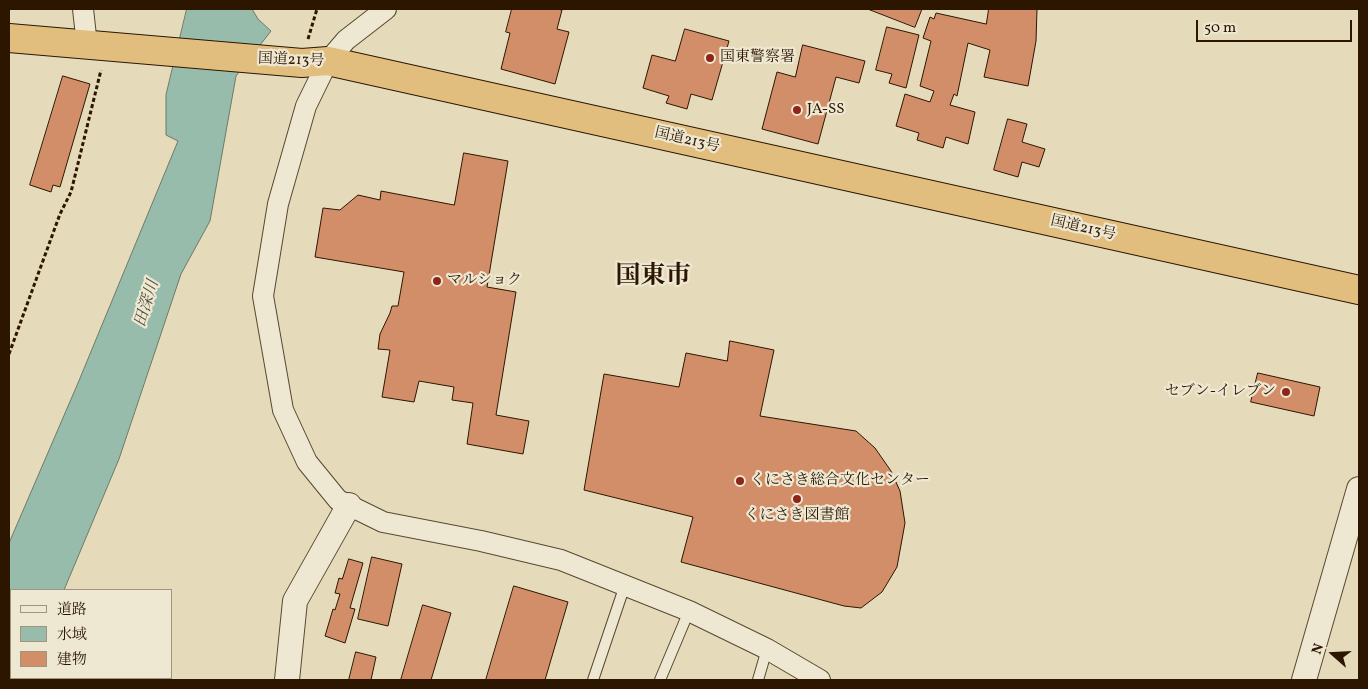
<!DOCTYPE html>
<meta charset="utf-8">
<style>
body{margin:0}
#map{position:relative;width:1368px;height:689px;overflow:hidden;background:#e5dbbb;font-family:Vollkorn,"Noto Serif JP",serif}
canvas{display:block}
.frame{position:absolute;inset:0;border:10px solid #2c1600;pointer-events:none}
.legend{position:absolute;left:10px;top:589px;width:162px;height:90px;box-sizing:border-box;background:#eee8d3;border:1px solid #a0947f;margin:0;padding:6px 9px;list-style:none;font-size:15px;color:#2c1600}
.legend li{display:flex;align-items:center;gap:10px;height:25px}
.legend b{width:25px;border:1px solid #a0947f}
.north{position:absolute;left:1308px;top:629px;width:50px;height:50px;-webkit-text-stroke:4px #eee8d3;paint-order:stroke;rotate:289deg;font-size:14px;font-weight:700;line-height:20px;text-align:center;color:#2c1600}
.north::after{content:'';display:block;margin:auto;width:18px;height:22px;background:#2c1600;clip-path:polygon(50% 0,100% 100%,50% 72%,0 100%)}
.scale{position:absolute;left:1196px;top:20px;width:156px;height:22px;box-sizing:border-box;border:2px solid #2c1600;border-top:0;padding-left:6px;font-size:15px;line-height:18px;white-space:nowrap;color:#2c1600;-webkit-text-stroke:4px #eee8d3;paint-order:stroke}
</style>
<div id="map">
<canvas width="1368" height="689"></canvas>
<div class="frame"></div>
<ul class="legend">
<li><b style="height:6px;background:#eee8d3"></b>道路</li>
<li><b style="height:14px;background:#97bcab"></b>水域</li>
<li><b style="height:14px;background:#d28e68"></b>建物</li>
</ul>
<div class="north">N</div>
<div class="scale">50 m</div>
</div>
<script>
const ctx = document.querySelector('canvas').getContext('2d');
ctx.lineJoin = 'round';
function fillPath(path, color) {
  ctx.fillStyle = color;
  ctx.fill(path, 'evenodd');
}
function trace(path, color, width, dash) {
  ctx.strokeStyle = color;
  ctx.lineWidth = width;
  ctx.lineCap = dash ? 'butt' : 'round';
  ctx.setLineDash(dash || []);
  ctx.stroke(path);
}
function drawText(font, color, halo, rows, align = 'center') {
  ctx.font = font + ' Vollkorn,"Noto Serif JP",serif';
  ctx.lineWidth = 4.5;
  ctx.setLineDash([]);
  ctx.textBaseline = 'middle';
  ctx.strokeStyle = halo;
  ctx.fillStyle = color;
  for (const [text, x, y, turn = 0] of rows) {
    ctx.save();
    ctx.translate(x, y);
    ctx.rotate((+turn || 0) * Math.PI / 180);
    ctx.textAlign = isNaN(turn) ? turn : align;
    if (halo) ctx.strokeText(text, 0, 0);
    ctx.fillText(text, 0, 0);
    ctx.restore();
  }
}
const water = new Path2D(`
 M187 9H252L258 19 271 31 236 76 210 221 181 274 119 459 64 590H11V678H28L27 680H9V543L78 383 178 141 166 135V95Z`);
fillPath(water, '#97bcab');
trace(water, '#6c7a67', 1);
const building = new Path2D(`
 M512 9H557L562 10 557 29 569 32 555 84 501 69 510 33 506 32Z
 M868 9H922L915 27Z
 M989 9H1037L1036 41 1028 86 984 77 990 50 968 43 957 96 954 94 950 105 975 112 968 144 946 137 943 148 917 140 919 133 896 126 905 94 930 102 934 91 920 86 931 41 923 38 930 17 934 19 936 13 986 24Z
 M887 27 919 35 906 88 889 83 892 74 876 70Z
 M685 29 729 41 712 100 691 94 687 109 666 103 669 96 643 88 652 55 675 61Z
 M803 45 865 61 859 83 836 77 818 144 762 129 777 72 795 77Z
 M63 76 90 84 60 187 53 185 51 192 30 185Z
 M1008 119 1027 124 1022 142 1045 149 1039 167 1022 162 1018 177 994 170Z
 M464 153 508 161 487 287 516 292 496 415 529 421 523 454 467 444 473 403 452 400 454 387 419 381 414 402 382 397 390 350 378 349 380 334 390 313 392 306H398L404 272 315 257 323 208 340 210 358 195 380 200 381 191 454 205Z
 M730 341 774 350 760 416 856 431 875 448 891 471 900 491 905 523 897 567 882 592 861 608 844 606 681 562 693 517 584 490 604 374 679 387 686 353 727 361Z
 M1258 373 1320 387 1314 416 1251 402Z
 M372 557 402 564 388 626 358 619Z
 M349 559 363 563 350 608 355 609 345 643 325 636 333 609 335 610 340 594 335 593 339 578 342 579Z
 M514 586 568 602 545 680H486Z
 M423 605 451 613 431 680H401Z
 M356 652 376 657 371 680H349Z`);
fillPath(building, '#d28e68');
trace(building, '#2c1600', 1);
const service = new Path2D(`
 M593 680 625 585
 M660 680 689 611
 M758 680 767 649`);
const minor = new Path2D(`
 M83 9 87 45
 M386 9 346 40 328 61 306 106 278 204 263 296 283 410 307 462 338 500 383 522 481 541 561 560 689 611 767 649 820 680`);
const tertiary = new Path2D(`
 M287 680 295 601 349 505
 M1304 680 1359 489`);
const trunk = new Path2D(`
 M9 38 302 63 328 61 1359 290`);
trace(service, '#5a472f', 12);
trace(minor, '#5a472f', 22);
trace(tertiary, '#5a472f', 26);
trace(trunk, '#2c1600', 30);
trace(new Path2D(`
 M308 39 317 9
 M9 354 60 214 71 192 101 70`), '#2c1600', 3, [4, 2.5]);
trace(service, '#eee8d3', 10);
trace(minor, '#eee8d3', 20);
trace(tertiary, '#eee8d3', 24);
trace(trunk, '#e2be7e', 28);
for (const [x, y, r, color] of [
 [710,58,5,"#8f2418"],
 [797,110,5,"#8f2418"],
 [437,281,5,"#8f2418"],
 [1286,392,5,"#8f2418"],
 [740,481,5,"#8f2418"],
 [797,499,5,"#8f2418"]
]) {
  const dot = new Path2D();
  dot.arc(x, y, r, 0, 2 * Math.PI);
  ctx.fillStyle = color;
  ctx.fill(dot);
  trace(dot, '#eee8d3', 2);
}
drawText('15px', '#2c1600', '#eee8d3', [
 ["国東警察署",720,58],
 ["JA-SS",807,110],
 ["マルショク",447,281],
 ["セブン-イレブン",1276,392,"right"],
 ["くにさき総合文化センター",750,481],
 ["くにさき図書館",797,516,"center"]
], 'left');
drawText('15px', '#2c1600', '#eee8d3', [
 ["国道213号",291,61,2],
 ["国道213号",687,141,13],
 ["国道213号",1083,229,13]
]);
drawText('italic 16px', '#51503c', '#eee8d3', [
 ["田深川",148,304,-73]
]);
drawText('bold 25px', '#2c1600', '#eee8d3', [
 ["国東市",653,278]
]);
</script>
